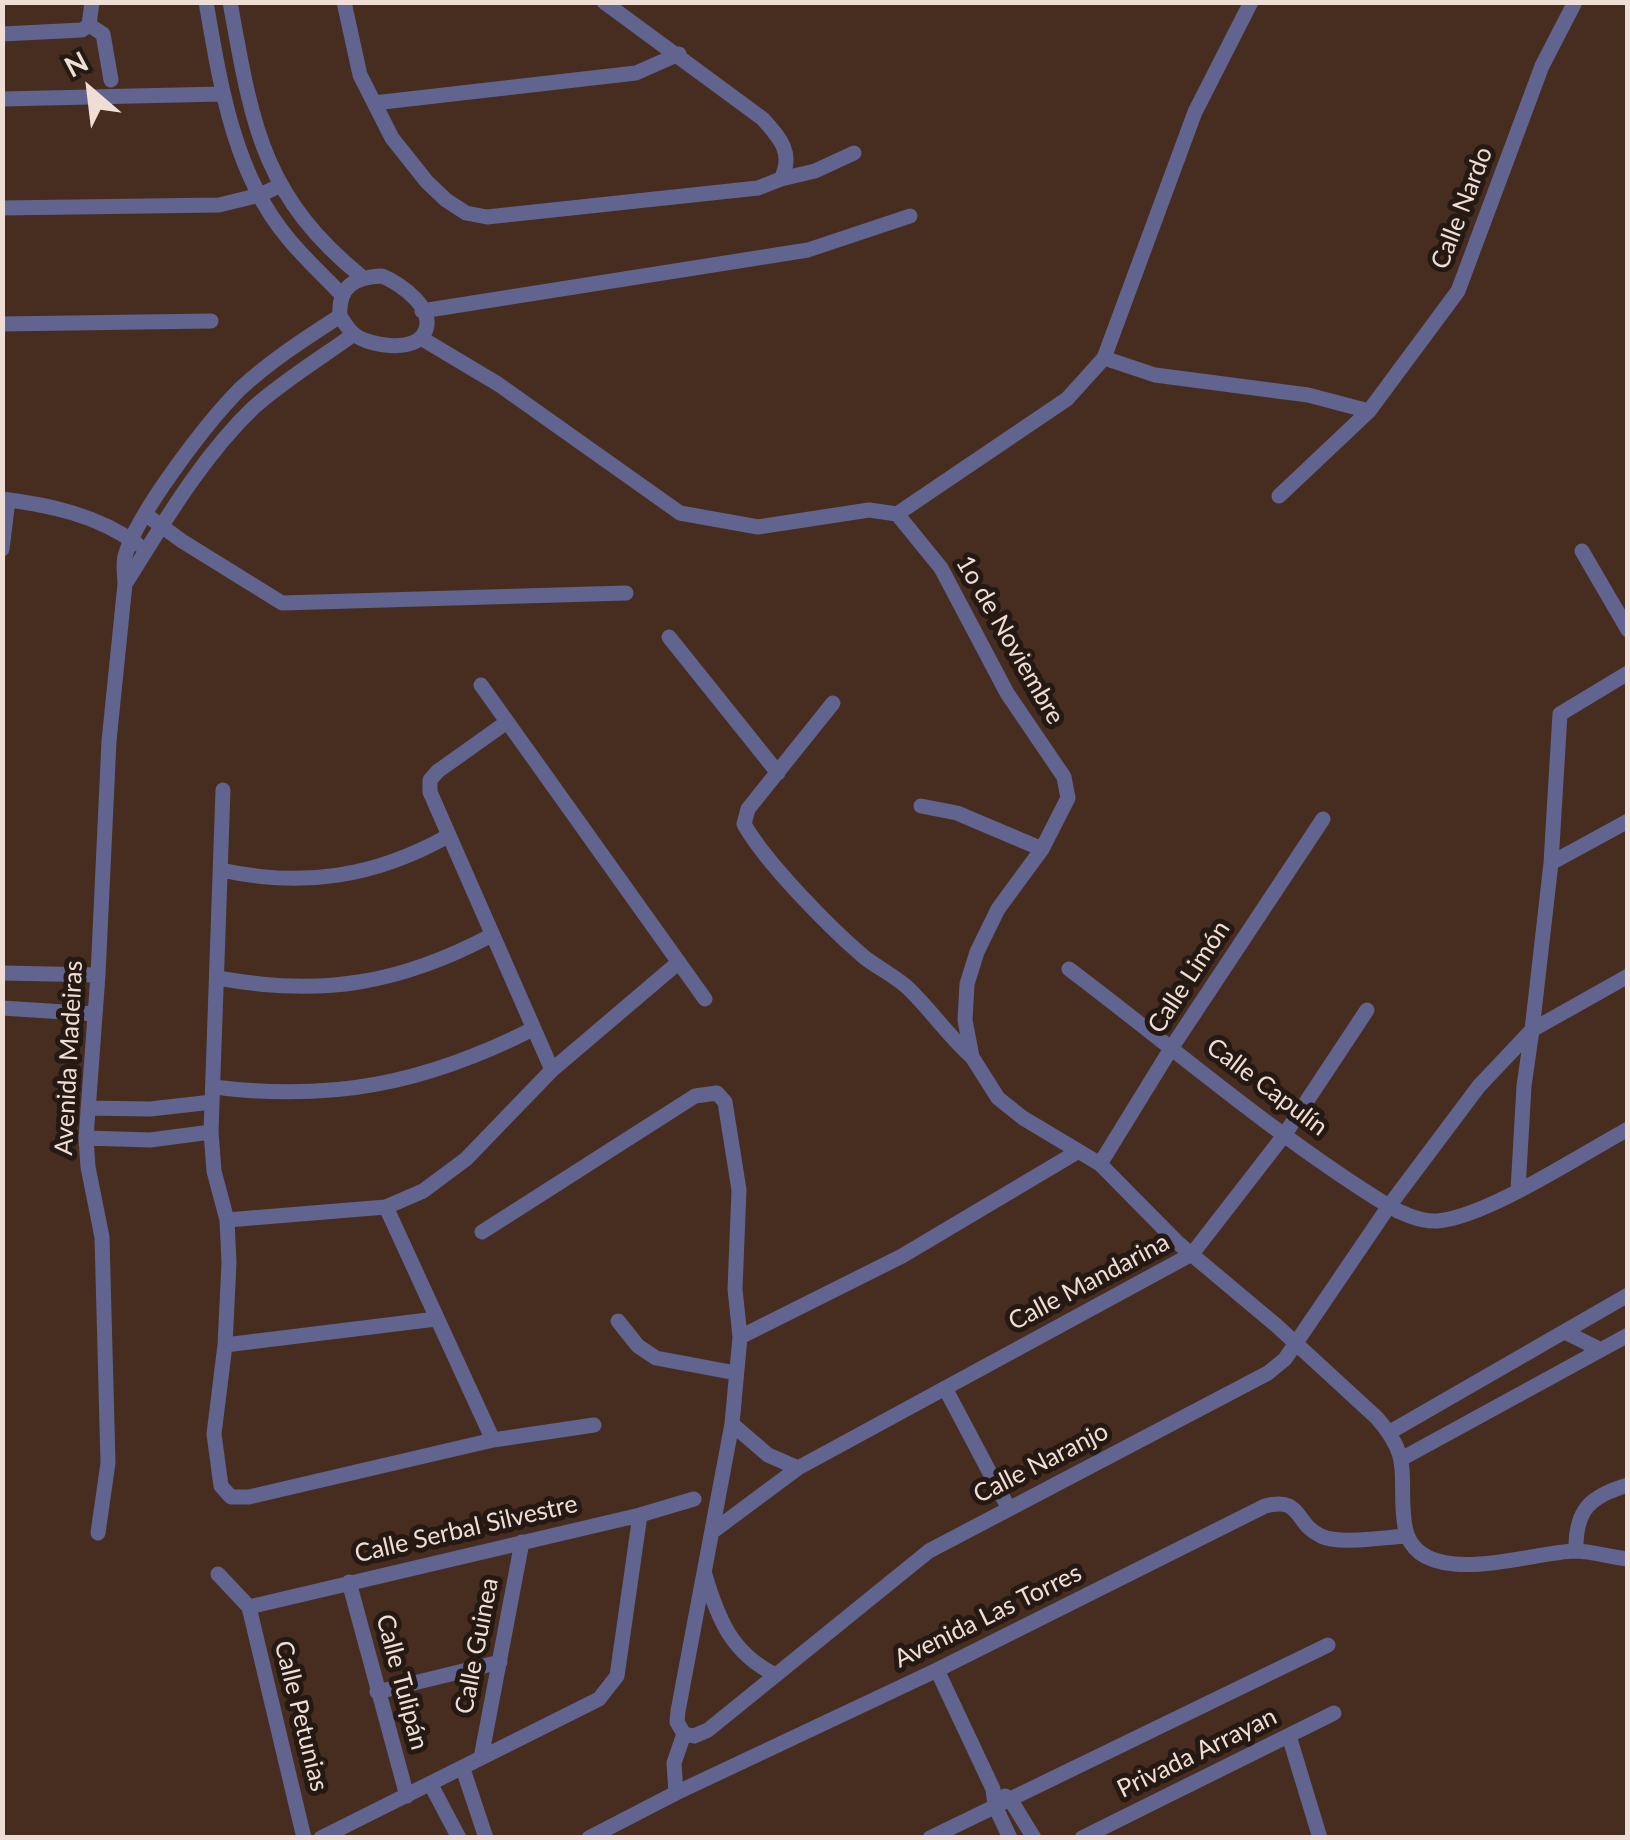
<!DOCTYPE html>
<meta charset="utf-8">
<style>
body{margin:0}
#map{position:relative;width:1630px;height:1840px;overflow:hidden;background:#472d20;font-family:Lato,sans-serif}
canvas{display:block}
.frame{position:absolute;inset:0;border:5px solid #efded5;pointer-events:none}
.north{position:absolute;left:40px;top:40px;width:100px;height:100px;-webkit-text-stroke:8px #241913;paint-order:stroke;rotate:332deg;font-size:28px;font-weight:700;line-height:40px;text-align:center;color:#efded5}
.north::after{content:'';display:block;margin:auto;width:35px;height:45px;background:#efded5;clip-path:polygon(50% 0,100% 100%,50% 72%,0 100%)}
</style>
<div id="map">
<canvas width="1630" height="1840"></canvas>
<div class="frame"></div>
<div class="north">N</div>
</div>
<script>
const ctx = document.querySelector('canvas').getContext('2d');
ctx.lineJoin = 'round';
function trace(path, color, width, dash) {
  ctx.strokeStyle = color;
  ctx.lineWidth = width;
  ctx.lineCap = dash ? 'butt' : 'round';
  ctx.setLineDash(dash || []);
  ctx.stroke(path);
}
function drawText(font, color, halo, rows, align = 'center') {
  ctx.font = font + ' Lato,sans-serif';
  ctx.lineWidth = 10;
  ctx.setLineDash([]);
  ctx.textBaseline = 'middle';
  ctx.strokeStyle = halo;
  ctx.fillStyle = color;
  for (const [text, x, y, turn = 0] of rows) {
    ctx.save();
    ctx.translate(x, y);
    ctx.rotate((+turn || 0) * Math.PI / 180);
    ctx.textAlign = isNaN(turn) ? turn : align;
    if (halo) ctx.strokeText(text, 0, 0);
    ctx.fillText(text, 0, 0);
    ctx.restore();
  }
}
trace(new Path2D(`
 M206 2C220 82 233 172 287 237 303 257 323 275 341 294
 M230 2C252 123 261 195 362 277
 M344 2 360 75 392 138 427 182 446 200 466 213 487 217 758 188 781 179C794 153 780 138 763 119L604 2
 M89 25 103 34 111 80
 M2 34 82 30 89 25 92 2
 M2 99 222 94
 M374 103 636 73 679 54
 M781 179 815 171 854 153
 M2 208 219 205 260 195 281 185
 M382 276C400 283 440 311 423 335 411 352 370 346 355 335 349 331 344 322 340 316 338 286 355 277 382 276Z
 M422 311 808 250 910 216
 M2 324 211 321
 M421 338 498 384 680 513 758 527 869 510 897 514 941 568 1007 693 1064 777 1068 798 1042 849 998 909 977 952 967 984 965 1020 972 1057 998 1098 1023 1118 1100 1164 1178 1243 1277 1326 1377 1418C1415 1461 1397 1477 1405 1527 1417 1593 1532 1552 1574 1551 1591 1551 1610 1557 1628 1559
 M1104 358 1155 375 1308 395 1369 411
 M1279 496 1369 411 1458 291 1542 66 1575 2
 M2 499C50 505 97 515 137 544
 M145 514 182 541 282 603 626 593
 M897 514 1067 399 1104 358 1195 112 1251 2
 M2 549 8 500
 M1582 551 1628 630
 M125 584C163 524 201 458 253 408 283 381 321 358 354 334
 M669 637 778 773
 M481 685 705 999
 M833 703 748 809 744 824C765 862 830 928 864 957 878 968 895 976 908 988 931 1010 948 1036 972 1057
 M507 722 438 771 430 780V792L552 1070
 M223 790 211 1132 214 1171 227 1220 229 1263 225 1345 214 1434 221 1486 231 1497H249L493 1440 594 1425
 M921 806 957 813 1042 849
 M1551 863 1628 821
 M221 870C303 888 375 877 448 836
 M1069 969C1174 1048 1275 1136 1387 1205 1400 1213 1421 1222 1437 1221 1485 1218 1582 1154 1628 1129
 M2 973 98 975
 M218 978C321 997 400 984 492 935
 M2 1008 95 1014
 M214 1087C333 1102 426 1083 533 1029
 M88 1108 150 1109 212 1102
 M86 1138 150 1140 211 1132
 M1100 1164 1172 1047 1323 819
 M1518 1190 1524 1086 1532 1030 1628 976
 M386 1207 493 1440
 M227 1220 386 1207 423 1191 466 1159 552 1070 679 962
 M482 1232 695 1096 717 1093 725 1102 739 1190 735 1289 740 1337 732 1424 678 1711 677 1722 684 1734 674 1763 676 1793
 M618 1321 638 1346 656 1358 736 1373
 M1565 1332 1601 1350
 M740 1337 902 1256 1077 1152
 M225 1345 436 1319
 M945 1388 1008 1507
 M732 1424 768 1455 798 1468
 M1390 1432 1628 1295
 M1403 1458 1628 1335
 M712 1532 798 1468 1192 1254 1285 1134 1367 1010
 M98 1533 108 1463 102 1237 88 1167 86 1138 98 975 109 741 125 584C125 574 122 563 126 553 139 511 208 421 240 389 270 361 306 338 340 316
 M1576 1551C1575 1510 1590 1496 1628 1485
 M218 1574 249 1607 304 1838
 M705 1575C718 1619 732 1654 776 1675
 M349 1582 407 1796
 M249 1607 640 1515 694 1499
 M937 1670 993 1789 995 1806 1010 1838
 M377 1692 500 1662
 M684 1734 694 1736 708 1730 929 1551 1268 1373 1285 1359 1389 1206 1479 1086 1532 1030 1551 863 1560 714 1628 673
 M1289 1736 1320 1838
 M481 1758 522 1542
 M463 1769 486 1838
 M431 1785 459 1838
 M1005 1796 1010 1799 1034 1838
 M321 1838 599 1699 617 1676 640 1515
 M589 1838 676 1793 937 1670 1265 1506C1303 1496 1294 1524 1321 1536 1339 1545 1386 1537 1407 1536
 M930 1838 1328 1645
 M1082 1838 1334 1713`), '#61648e', 15);
drawText('25px', '#efded5', '#241913', [
 ["Calle Nardo",1462,208,-69],
 ["1o de Noviembre",1010,640,60],
 ["Calle Limón",1189,977,-57],
 ["Avenida Madeiras",69,1058,-87],
 ["Calle Capulín",1267,1087,37],
 ["Calle Mandarina",1089,1282,-28],
 ["Calle Naranjo",1041,1463,-27],
 ["Calle Serbal Silvestre",466,1529,-13],
 ["Avenida Las Torres",988,1616,-26],
 ["Calle Guinea",477,1646,-79],
 ["Calle Tulipán",402,1682,75],
 ["Calle Petunias",301,1716,76],
 ["Privada Arrayan",1197,1753,-26]
]);
</script>
